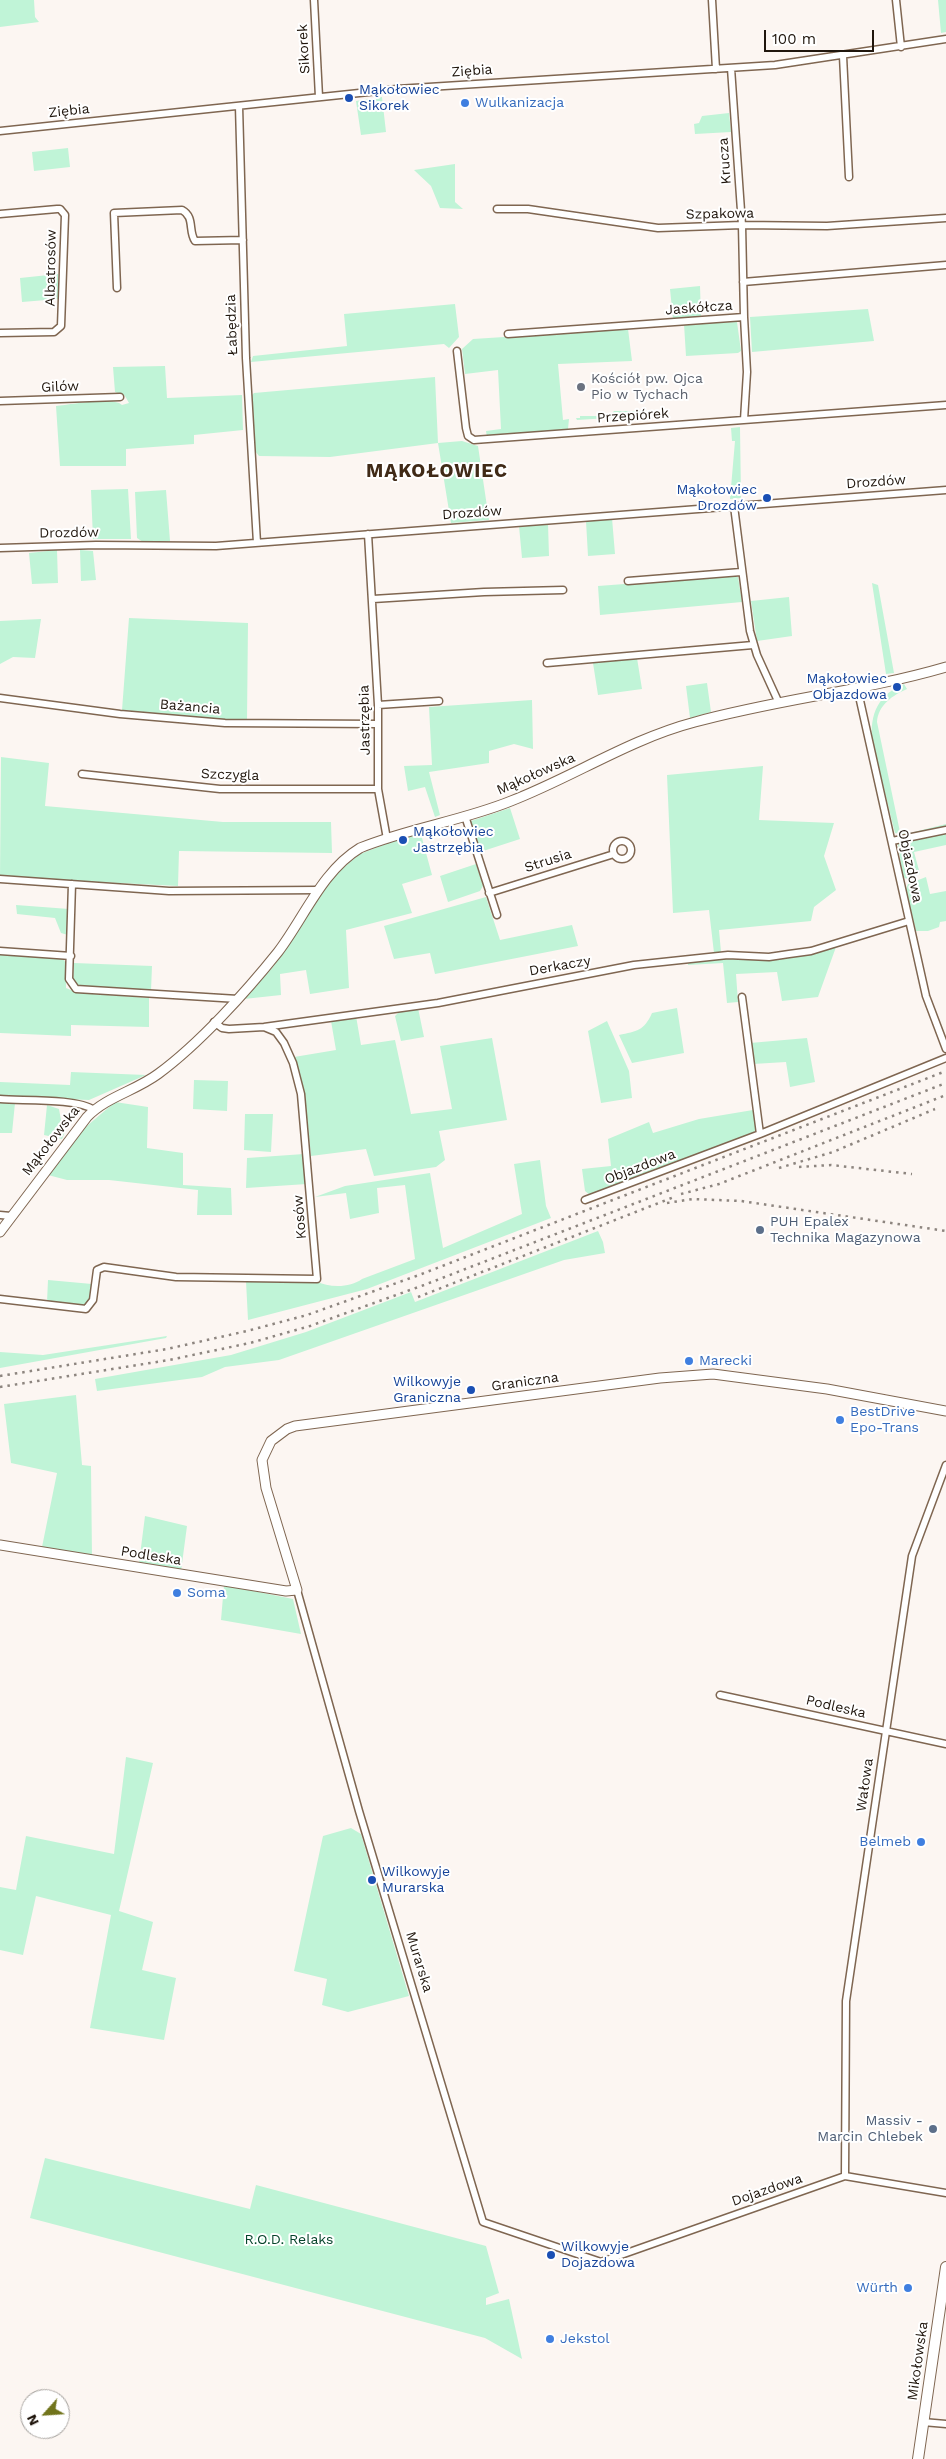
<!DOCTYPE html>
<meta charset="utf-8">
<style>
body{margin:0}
#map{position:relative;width:946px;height:2459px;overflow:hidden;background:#fcf6f2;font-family:"Work Sans",sans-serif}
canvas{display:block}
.north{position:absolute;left:20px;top:2389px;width:50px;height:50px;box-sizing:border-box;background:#fff;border:1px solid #a6a29e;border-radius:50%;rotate:244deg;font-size:14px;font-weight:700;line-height:20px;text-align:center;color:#20160d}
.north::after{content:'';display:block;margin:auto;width:18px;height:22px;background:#71741b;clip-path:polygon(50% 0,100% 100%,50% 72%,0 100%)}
.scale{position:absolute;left:764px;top:30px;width:110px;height:22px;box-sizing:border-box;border:2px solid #20160d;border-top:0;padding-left:6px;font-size:15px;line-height:18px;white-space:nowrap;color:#20160d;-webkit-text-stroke:4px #fff;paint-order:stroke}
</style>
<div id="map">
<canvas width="946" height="2459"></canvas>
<div class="north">N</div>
<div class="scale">100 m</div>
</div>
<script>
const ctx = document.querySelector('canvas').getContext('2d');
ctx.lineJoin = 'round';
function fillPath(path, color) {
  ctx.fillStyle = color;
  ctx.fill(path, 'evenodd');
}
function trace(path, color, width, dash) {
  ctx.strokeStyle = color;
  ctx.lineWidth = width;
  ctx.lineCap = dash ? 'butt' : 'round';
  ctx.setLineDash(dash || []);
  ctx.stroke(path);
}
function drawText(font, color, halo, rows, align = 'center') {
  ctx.font = font + ' "Work Sans",sans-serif';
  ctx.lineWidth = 4;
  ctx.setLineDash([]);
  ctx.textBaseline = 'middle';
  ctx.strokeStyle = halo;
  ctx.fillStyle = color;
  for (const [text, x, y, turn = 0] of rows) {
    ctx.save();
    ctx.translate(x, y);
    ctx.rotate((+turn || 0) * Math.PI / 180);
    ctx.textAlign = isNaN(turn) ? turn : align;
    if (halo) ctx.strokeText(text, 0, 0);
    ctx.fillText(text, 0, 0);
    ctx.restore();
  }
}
fillPath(new Path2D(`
 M0 0H34L35 17 39 22 0 27Z
 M938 0H946V32L941 33Z
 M382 97 386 132 361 135 356 101Z
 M729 113 731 132 695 134 694 124 699 123 702 116Z
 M68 148 70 167 34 171 32 152Z
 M455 164V202L463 209 440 208 431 186 414 170Z
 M58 274V299L22 302 20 278Z
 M700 286 701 317 673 319 670 289Z
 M455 304 459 337 449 348 444 344 251 362 253 356 347 346 344 314Z
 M868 309 874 341 752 352 750 317Z
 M737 322 741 351 738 353 686 356 684 324Z
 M628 329 632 361 558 364 563 420 569 419 568 429 487 437 486 431 501 429 498 370 465 374 462 349 473 339Z
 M165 366 167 398 242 395 243 430 194 435V444L126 449V466H60L56 406C69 405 113 396 122 405L129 403 125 396 115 392 113 367Z
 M435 377 438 443 462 441 478 446 489 520 451 523 438 443 330 457 259 456 255 451 251 396 254 393Z
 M614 411H641V416L577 420 576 418H580V416H610Z
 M740 427 741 498 730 499 735 441H732L731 428Z
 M128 489 131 539H93L91 490Z
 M166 490 170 541 143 542 137 538 135 492Z
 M612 518 615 554 588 556 586 521Z
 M548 524 549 556 522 558 519 526Z
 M57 550 58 583 32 584 29 553Z
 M80 550 93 551 96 580 81 581Z
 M730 576 738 577 742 602 600 615 598 586Z
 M872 583 878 585 894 673 886 674Z
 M789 597 792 636 757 641 751 601Z
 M129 618 248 623 247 720 219 719 122 710Z
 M41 619 35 658 13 657 0 664V621Z
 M637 658 642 689 598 695 593 663Z
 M707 683 711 712 690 718 686 686Z
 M904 684 907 689C893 695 878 705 877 722L900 832 906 834 946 824V828L909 836 895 833 872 741C870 713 878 695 904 684Z
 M532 700 533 749 514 744 489 751V763L429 772 440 815 435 817 425 787 408 791 404 766 432 765 429 707Z
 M1 757 49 763 45 806 223 822H331L332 853 179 851 178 886 0 877Z
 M763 766 759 820 834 823 824 856 836 890 814 907 811 921 719 930 721 952 714 953 709 910 673 913 667 775Z
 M510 808 520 839 480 852 471 821Z
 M427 831 430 835 422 838 432 875 402 884 412 913 346 930 349 988 310 994 306 970 280 974 281 995 244 999 273 967 318 898 339 871 360 854 399 839 401 843 409 840V837Z
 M946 833V845L914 852 920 874 907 879 903 877 898 844Z
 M476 864 483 886 480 891 448 902 440 876Z
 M926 877 930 894 946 891V921L940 922 939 927 928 931H916L906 889 908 884Z
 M486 897 500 940 572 925 578 946 435 974 430 953 394 959 384 926Z
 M16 905 69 909 68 935 61 933 55 918 17 914Z
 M836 947 818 997 782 1001 777 972 736 974 738 1002 727 1003 723 963 688 965V961L728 956 768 959Z
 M0 954 63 959 66 963V988L78 993 149 998V1027L71 1025V1036L0 1033Z
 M74 963 152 966 151 991 76 986 73 981Z
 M418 1008 424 1037 401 1041 395 1016 400 1011Z
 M677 1008 684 1053 632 1063 619 1035C637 1031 644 1031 652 1013Z
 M356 1016 361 1045 395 1040 411 1114 452 1109 440 1046 492 1038 507 1120 439 1131 445 1160 436 1167 374 1176 366 1149 311 1156 306 1106 294 1057 336 1050 331 1021Z
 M607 1021 629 1071 632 1098 601 1103 588 1031Z
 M807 1038 815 1082 790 1087 786 1062 753 1064 750 1043Z
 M71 1072 146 1075 89 1100 0 1096V1082L70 1085Z
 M194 1080 228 1081 227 1111 193 1109Z
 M0 1102 15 1103 12 1133H0Z
 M115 1102 148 1107 147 1148 183 1153V1185L231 1188 232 1215H197L198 1190 109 1180H67L48 1175 81 1131Z
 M47 1105 59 1109 62 1126H64L65 1132 62 1139 44 1135Z
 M753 1110 756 1130 750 1135 591 1196 585 1191 582 1169 611 1166 608 1139 649 1122 653 1133 699 1119Z
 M245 1114H273L271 1152 244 1150Z
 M304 1154 307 1184 246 1188 247 1158Z
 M540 1160 546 1206 551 1218 367 1289 248 1320 246 1281H316C329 1288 350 1288 362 1279L415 1259 405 1185 377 1188 379 1213 350 1219 346 1193 315 1197 345 1186 430 1173 443 1248 522 1214 514 1164Z
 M598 1231 603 1242 605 1253 564 1260 279 1360 225 1367 202 1377 97 1391 95 1379 231 1355 306 1332 411 1292 415 1302Z
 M48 1280 92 1284 91 1300 86 1307 47 1302Z
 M167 1336 166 1338 0 1368V1352L43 1355Z
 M76 1395 82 1465 91 1466 92 1558 42 1547 57 1473 11 1463 4 1404Z
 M145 1516 187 1526 181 1571 139 1563Z
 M224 1585 293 1599 301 1634 221 1620Z
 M126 1757 153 1763 119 1911 153 1922 142 1970 176 1978 164 2040 90 2028 111 1915 36 1896 23 1955 0 1950V1887L16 1890 26 1836 114 1854Z
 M351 1828 361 1834 409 1996 348 2012 322 2005 327 1979 294 1971 323 1836Z
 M45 2158 250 2209 256 2185 486 2246 499 2293 486 2298V2305L509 2299 522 2359 485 2338 30 2218Z`), '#c0f4d7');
const street = new Path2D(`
 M314 0 319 97
 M712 0 716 69
 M896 0 901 47
 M843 56 849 177
 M239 106 246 358 257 543
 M0 131 397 89 775 65 946 39
 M497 209H528L658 228 742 225 827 226 946 218
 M0 214 57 209H60L65 215 61 326 54 332 0 333
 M743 282 946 265
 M117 288 114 213 182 210C195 217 188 231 195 241L243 240
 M508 334 744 317 742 225 731 68
 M457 351 466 428 468 436 474 440 946 405
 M0 401 120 397
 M744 420 747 372 744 317
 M734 506 750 631 757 655 778 701
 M368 534 378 705V789L387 839
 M0 548 96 545 216 546 946 490
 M628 581 741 572
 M373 599 484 592 563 590
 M547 663 753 645
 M857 687 926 996 946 1049
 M0 698 120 714 225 723 378 724
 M378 705 439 701
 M82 774 220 789H378
 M465 816 497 915
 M613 850a9 9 0 1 1 18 0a9 9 0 1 1-18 0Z
 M892 841 946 830
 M0 879 169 891 319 890
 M72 884 69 979 76 989 238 999
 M489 893 614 854
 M0 951 71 956
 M742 997 760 1134
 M214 1022 222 1028 229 1029 264 1027 438 1003 634 965 728 955 769 957 789 954 811 951 909 921
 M0 1099C22 1101 77 1098 94 1110
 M585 1200 760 1134 946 1058
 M0 1215 11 1216
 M0 1299 86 1309 93 1300 97 1270 104 1267 176 1277 317 1279 301 1094 293 1063 284 1043 276 1032 264 1027
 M297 1590 359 1811 483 2222 601 2262 845 2176 946 2193
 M720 1695 946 1744
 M845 2176 846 2001 912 1556 946 1465
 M923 2422 946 2424`);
const secondary = new Path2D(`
 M0 1232 87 1117C106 1097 135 1091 158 1074 199 1044 246 992 278 952 304 918 322 871 360 848 409 828 462 821 511 801 573 777 630 739 695 722 778 699 864 691 946 667
 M0 1545 286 1591 297 1590 266 1488 262 1460 271 1441 287 1429 295 1426 660 1378 713 1374 827 1389 946 1411`);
const primary = new Path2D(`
 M918 2459 946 2267`);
trace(street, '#7f6651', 9);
trace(secondary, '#7f6651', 11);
trace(primary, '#7f6651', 12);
trace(street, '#fff', 6);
trace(secondary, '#fff', 9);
trace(primary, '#fff', 10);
trace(new Path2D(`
 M799 1167 831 1165 912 1174
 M779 1168 833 1152 935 1109
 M681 1194 719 1184 946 1095
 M667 1203 693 1199 741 1201 946 1231
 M418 1297 674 1197
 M0 1376 167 1349 247 1331 307 1315 419 1275 946 1071
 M0 1387 169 1360 250 1343 310 1326 424 1285 946 1083`), '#8d857f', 2.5, [2.5, 5]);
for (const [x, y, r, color] of [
 [349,98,5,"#1a4fb4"],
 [465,103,5,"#3f7fe0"],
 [581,387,5,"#6b7280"],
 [767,498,5,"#1a4fb4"],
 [897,687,5,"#1a4fb4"],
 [403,840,5,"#1a4fb4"],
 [760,1230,5,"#5c6f8a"],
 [689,1361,5,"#3f7fe0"],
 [471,1390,5,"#1a4fb4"],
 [840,1420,5,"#3f7fe0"],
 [177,1593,5,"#3f7fe0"],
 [921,1842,5,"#3f7fe0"],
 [372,1880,5,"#1a4fb4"],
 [933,2129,5,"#5c6f8a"],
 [551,2255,5,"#1a4fb4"],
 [908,2288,5,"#3f7fe0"],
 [550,2339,5,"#3f7fe0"]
]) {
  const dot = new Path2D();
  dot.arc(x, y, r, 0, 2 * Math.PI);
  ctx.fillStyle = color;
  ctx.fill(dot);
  trace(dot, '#fff', 2);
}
drawText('14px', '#20160d', '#fff', [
 ["Sikorek",304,49,-93],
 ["Ziębia",472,71,-4],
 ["Ziębia",69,111,-6],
 ["Krucza",725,161,-94],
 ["Szpakowa",720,214,-1],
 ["Albatrosów",51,268,-89],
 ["Jaskółcza",699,308,-4],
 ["Łabędzia",232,325,-92],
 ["Gilów",60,387,-2],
 ["Przepiórek",633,416,-4],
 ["Drozdów",876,482,-4],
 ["Drozdów",472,513,-4],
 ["Drozdów",69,533,-1],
 ["Bażancia",190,707,5],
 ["Jastrzębia",365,720,-91],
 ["Mąkołowska",536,774,-24],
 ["Szczygla",230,775,2],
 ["Strusia",548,861,-18],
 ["Objazdowa",910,866,78],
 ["Derkaczy",560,966,-10],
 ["Mąkołowska",51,1141,-52],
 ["Objazdowa",640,1167,-21],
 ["Kosów",300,1217,-95],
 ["Graniczna",525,1382,-8],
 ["Podleska",151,1556,9],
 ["Podleska",836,1707,13],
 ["Wałowa",865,1785,-82],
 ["Murarska",419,1962,73],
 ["Dojazdowa",767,2190,-19],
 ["Mikołowska",918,2361,-82]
]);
drawText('14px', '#164399', '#fff', [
 ["Mąkołowiec",359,90],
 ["Sikorek",359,106],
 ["Mąkołowiec",757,490,"right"],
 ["Drozdów",757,506,"right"],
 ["Mąkołowiec",887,679,"right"],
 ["Objazdowa",887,695,"right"],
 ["Mąkołowiec",413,832],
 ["Jastrzębia",413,848],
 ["Wilkowyje",461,1382,"right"],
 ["Graniczna",461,1398,"right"],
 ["Wilkowyje",382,1872],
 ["Murarska",382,1888],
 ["Wilkowyje",561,2247],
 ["Dojazdowa",561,2263]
], 'left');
drawText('14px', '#366cbe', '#fff', [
 ["Wulkanizacja",475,103],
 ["Marecki",699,1361],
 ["BestDrive",850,1412],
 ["Epo-Trans",850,1428],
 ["Soma",187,1593],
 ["Belmeb",911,1842,"right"],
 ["Würth",898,2288,"right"],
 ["Jekstol",560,2339]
], 'left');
drawText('14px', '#5b616d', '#fff', [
 ["Kościół pw. Ojca",591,379],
 ["Pio w Tychach",591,395]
], 'left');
drawText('14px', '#4e5e75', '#fff', [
 ["PUH Epalex",770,1222],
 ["Technika Magazynowa",770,1238],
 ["Massiv -",923,2121,"right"],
 ["Marcin Chlebek",923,2137,"right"]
], 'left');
drawText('14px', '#06442b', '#fff', [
 ["R.O.D. Relaks",289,2240]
]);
ctx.letterSpacing = '1px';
drawText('bold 19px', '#402a17', '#fff', [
 ["MĄKOŁOWIEC",437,471]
]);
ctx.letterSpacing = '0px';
</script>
